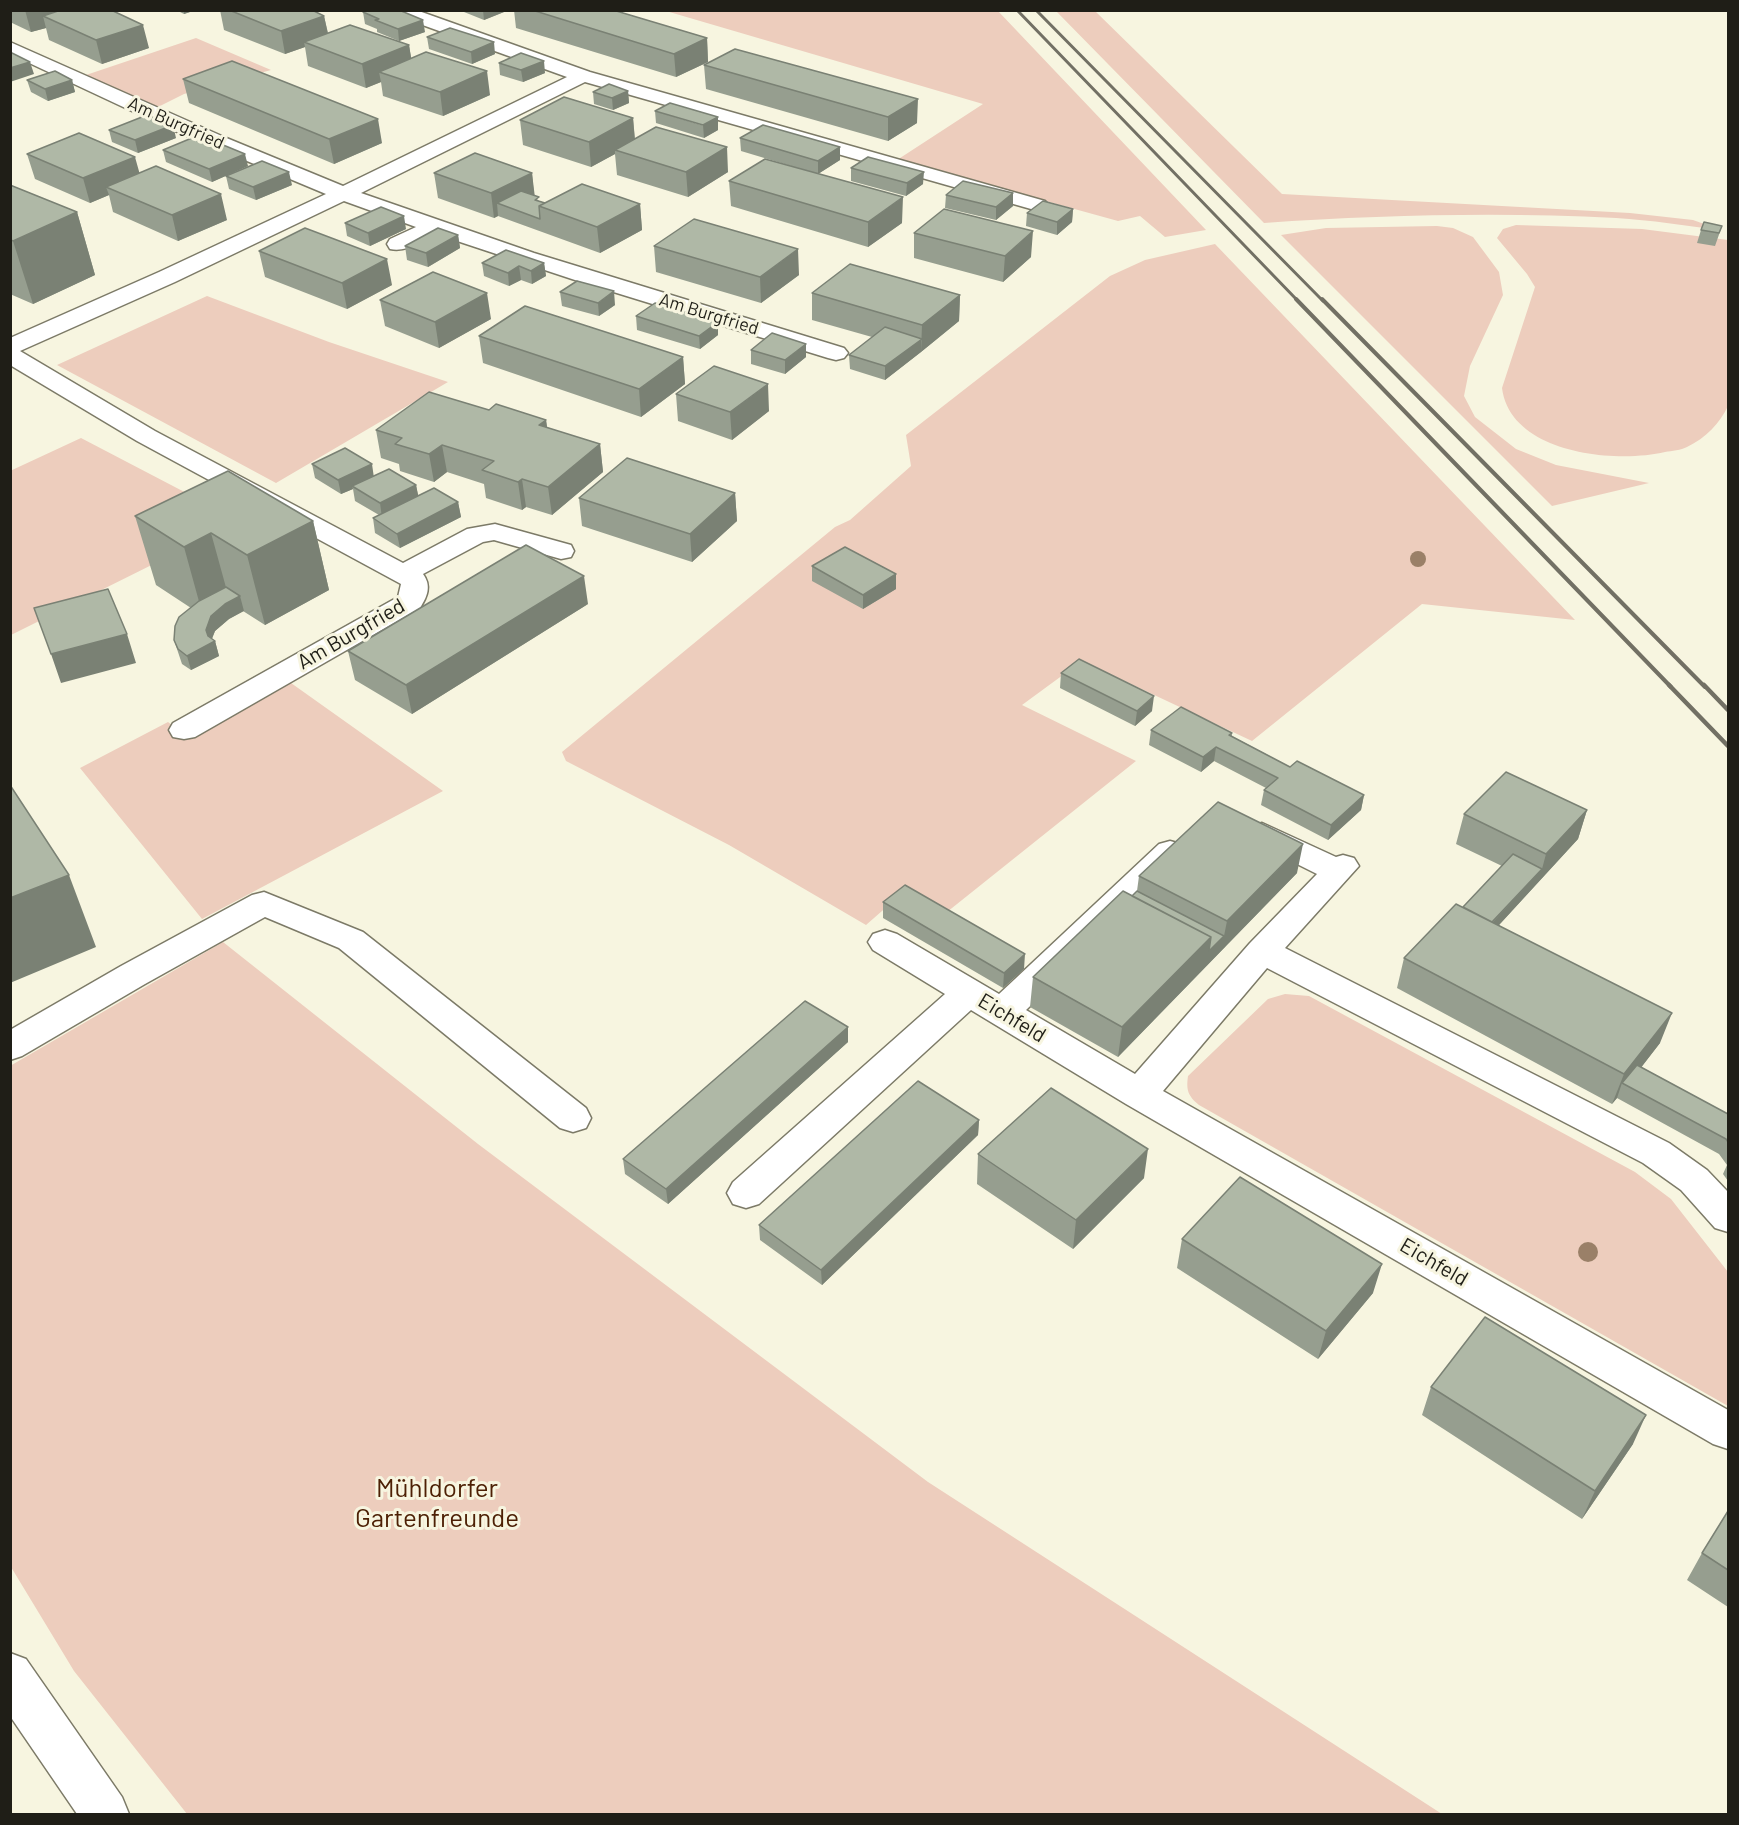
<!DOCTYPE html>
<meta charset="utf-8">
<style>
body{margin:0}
#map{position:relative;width:1739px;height:1825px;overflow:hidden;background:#f7f5e0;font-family:Barlow,sans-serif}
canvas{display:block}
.frame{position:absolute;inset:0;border:12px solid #1f1e17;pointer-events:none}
</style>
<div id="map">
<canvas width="1739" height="1825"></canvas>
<div class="frame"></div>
</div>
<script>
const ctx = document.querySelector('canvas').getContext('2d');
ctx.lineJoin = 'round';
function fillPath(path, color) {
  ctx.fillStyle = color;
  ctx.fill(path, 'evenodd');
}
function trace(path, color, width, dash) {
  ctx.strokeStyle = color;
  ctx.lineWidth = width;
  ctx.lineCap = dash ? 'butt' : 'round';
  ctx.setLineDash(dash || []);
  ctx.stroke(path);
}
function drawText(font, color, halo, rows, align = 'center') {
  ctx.font = font + ' Barlow,sans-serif';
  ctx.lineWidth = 6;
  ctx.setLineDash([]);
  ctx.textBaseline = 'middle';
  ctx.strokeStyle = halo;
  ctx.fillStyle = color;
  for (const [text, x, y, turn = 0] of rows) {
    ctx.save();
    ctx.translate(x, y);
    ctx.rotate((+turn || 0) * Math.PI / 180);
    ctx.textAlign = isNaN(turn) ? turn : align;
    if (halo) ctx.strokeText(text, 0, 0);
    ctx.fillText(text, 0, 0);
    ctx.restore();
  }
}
fillPath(new Path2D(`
 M666 11H998L1206 230 1165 237 1140 216 1118 221 897 160 983 104Z
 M1056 11H1095L1282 194 1630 213 1693 220 1721 230C1686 226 1651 220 1616 218 1499 212 1381 215 1264 223Z
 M196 38 271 70 184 94 158 107 86 75Z
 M1516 225 1642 229 1728 240V406C1720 423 1706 438 1687 447 1681 450 1672 451 1665 452 1614 464 1510 453 1502 388L1535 287 1527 274 1497 238 1503 229Z
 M1437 226 1453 228 1473 237 1499 272 1503 295 1470 366 1464 396 1475 417 1516 449 1556 465 1649 483 1552 506 1281 235 1326 228Z
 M1215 244 1575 620 1422 604 1252 741 1082 661 1022 705 1136 761 947 912 906 890 866 925 729 845 566 761 562 752 835 527 850 520 911 466 906 435 1110 276 1145 260Z
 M207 296 329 342 448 382 276 483 57 365Z
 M81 438 240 521 11 635 10 471Z
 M291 683 443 791 202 919 80 768 168 722 190 739Z
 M223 942 478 1144 928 1482 1442 1814H187L74 1671 11 1567 10 1066Z
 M1285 994 1309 996 1635 1172 1671 1199 1728 1272V1406L1199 1105C1188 1096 1186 1090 1188 1076L1268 999Z`), '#edcdbd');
const minor = new Path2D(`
 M389 10H416L590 72 1045 201 1049 205 1045 209 1038 211 1031 209 585 82 361 193 534 253 844 348 848 353 844 358 836 360 828 358 581 282 436 234C422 241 406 253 390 249L387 244 390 239 416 227 344 201 175 282 20 351 155 431 403 563 467 529 495 524 571 545 574 551 571 557 561 559 494 540 483 542 423 574C432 586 427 597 420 608L195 737 184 739 173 737 169 730 173 723 398 597 401 584 137 441 10 365V338L159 272 326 194 168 128 10 54V42L224 137 343 186 567 77 392 14Z
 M1262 823 1336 857 1343 855 1354 858 1359 866 1285 948 1669 1143 1707 1170 1728 1192V1232L1715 1228 1681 1190 1643 1163 1267 968 1163 1091 1728 1410V1449L1713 1444 1126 1104 971 1010 759 1204 746 1208 733 1204 727 1193 733 1182 945 994 873 950 868 942 873 934 885 930 897 934 999 994 1159 844 1170 841 1181 844 1186 852 1181 860 1026 1010 1135 1074 1250 943 1317 874 1251 841 1246 834 1251 827Z
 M264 892 363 932 586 1108 591 1118 586 1128 573 1132 560 1128 339 948 265 917 145 984 22 1056 10 1060V1030L121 966 252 895Z
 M10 1653 26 1659 122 1797 129 1814H77L10 1716Z`);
trace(minor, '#7c7a67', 3);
fillPath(minor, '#fff');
trace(new Path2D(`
 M1017 10 1298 301
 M1036 10 1323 301`), '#727064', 3);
trace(new Path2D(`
 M1296 299 1671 687
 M1322 299 1705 687`), '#727064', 4);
trace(new Path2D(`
 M1669 685 1728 746
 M1704 685 1728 710`), '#727064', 4.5);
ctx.fillStyle = '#9a8068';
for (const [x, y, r] of [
 [1418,559,8],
 [1588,1252,10]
]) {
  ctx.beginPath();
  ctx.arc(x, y, r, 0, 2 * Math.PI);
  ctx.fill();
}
fillPath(new Path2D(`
 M10 10H111L149 48 102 64 49 40 46 28 31 32 10 22Z
 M176 10H196L184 14Z
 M220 10H312L324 16 328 33 409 45 411 58 490 95 443 116 383 96 381 82 366 88 308 66 305 47 285 54 224 30Z
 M459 10H509L484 20Z
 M514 10H613L707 38 708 62 676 77 516 28Z
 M363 12 425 32 399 41 377 32V29L365 24Z
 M427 37 495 54 472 64 429 49Z
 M499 63 545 73 523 82 500 75Z
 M704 65 917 123 888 141 706 89Z
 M183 79 382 143 334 164 189 103Z
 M27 80H72L75 92 48 101 31 92Z
 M628 91 629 103 613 110 594 104 593 92Z
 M655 111 718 130 704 138 656 123Z
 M633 118 635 139 728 172 688 197 617 175 615 154 591 167 523 145 520 120Z
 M109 130 176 138 138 153 112 142Z
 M740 138 840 147V160L818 174 902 223 868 247 731 206 729 181 811 172 741 151Z
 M163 150 248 166 212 182 166 162Z
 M27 154 139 173 227 220 178 241 113 212 109 195 90 203 35 179Z
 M851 168 923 184 906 196 851 181Z
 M434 173H532L534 196 539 201 545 203 640 204 642 230 600 253 498 216 494 218 438 198Z
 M226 176 292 185 256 200 229 189Z
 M10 185 77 212 95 275 33 304 10 294Z
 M1013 193V206L996 220 945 208 946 195Z
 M1073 209 1072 222 1057 235 1026 226 1027 213Z
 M345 223 406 229 370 246 347 236Z
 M1722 226 1715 246 1697 243 1701 230Z
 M914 233 1031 257 1003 282 914 258Z
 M458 235 460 248 428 267 407 260 405 246Z
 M654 246 799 275 761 303 656 272Z
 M259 251 392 285 347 309 265 277Z
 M482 263H544L546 276 532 284 521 280 509 286 484 276Z
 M560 292 615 305 599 316 562 306Z
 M812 293 960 295 959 321 921 352 885 380 850 369 849 355 872 337 812 320Z
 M380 300 491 319 439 348 385 326Z
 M636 316 718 322V335L700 349 637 330Z
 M479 336 683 357 685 384 641 417 483 363Z
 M751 350 806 357 785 374 751 364Z
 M676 394 769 411 732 440 678 421Z
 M489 410 546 420 547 428 600 444 603 472 552 515 526 507 522 510 486 498 484 484 447 472 434 482 400 471 399 464 381 458 376 430Z
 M312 464 416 485 418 496 458 502 461 517 400 548 375 533 373 518 379 515 355 501 353 489 341 494 315 478Z
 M735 493 737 521 692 562 582 526 579 498Z
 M135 516 313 521 329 590 265 625 243 611 229 619 215 631 212 639 215 641 219 656 191 670 182 664 174 640 191 608 156 585Z
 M812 566 896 574V589L863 609 812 581Z
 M588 604 412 714 355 680 348 651Z
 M1061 673 1152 711 1135 726 1060 688Z
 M1151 730 1232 733V736L1290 767 1364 795 1361 810 1328 840 1261 805 1264 790 1266 788 1214 761 1201 772 1149 745Z
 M1587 810 1578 839 1499 925 1660 1043 1641 1067 1728 1114V1181L1723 1174 1727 1165 1719 1154 1617 1098 1612 1104 1397 988 1404 958 1463 907 1502 866 1456 844 1464 814Z
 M1297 873 1118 1057 1030 1007 1033 977 1132 896 1137 891 1139 876Z
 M883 902 1024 969 1003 988 883 918Z
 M848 1027V1042L668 1204 625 1174 623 1159Z
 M979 1120 978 1135 822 1285 760 1240 759 1225Z
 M978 1154 1144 1178 1073 1249 977 1184Z
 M1182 1239 1373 1293 1318 1359 1177 1268Z
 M1431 1387 1633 1444 1582 1519 1422 1415Z
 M1728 1511V1607L1687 1580 1702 1553Z`), '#969e8f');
fillPath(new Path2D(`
 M25 10H77L43 16 46 28 31 32Z
 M184 10H196L184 14Z
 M483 10H509L484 20Z
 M324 16 329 39 304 42 305 47 285 54 281 31Z
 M423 20 425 32 399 41 398 29Z
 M143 25 149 48 102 64 96 40Z
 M707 38 708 62 676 77 674 54Z
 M494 42 495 54 472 64 471 52Z
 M409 45 413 69 379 72 381 82 366 88 362 64Z
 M544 61 545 73 523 82 521 70Z
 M30 62 34 74 10 82V68Z
 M487 71 490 95 443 116 440 92Z
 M72 80 75 92 48 101 45 89Z
 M628 91 629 103 613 110 612 98Z
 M918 99 917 123 888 141V117Z
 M718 117V130L704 138 703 125Z
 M633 118 635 143 615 150V154L591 167 589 142Z
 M378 119 382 143 334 164 329 139Z
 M173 125 176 138 138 153 135 140Z
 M727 147 728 172 688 197 686 172Z
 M840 147V160L818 174V161Z
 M245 154 248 166 212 182 209 169Z
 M135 157 142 182 106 187 109 195 90 203 83 178Z
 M289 172 292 185 256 200 253 187Z
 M924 172 923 184 906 196 907 183Z
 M532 173 535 198 497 203 498 216 494 218 491 193Z
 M1013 193V206L996 220V207Z
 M221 194 227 220 178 241 172 215Z
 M903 197 902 223 868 247V222Z
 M640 204 642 230 600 253 597 227Z
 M1073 209 1072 222 1057 235V222Z
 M77 212 95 275 33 304 13 241Z
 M404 216 406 229 370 246 368 233Z
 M1033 231 1031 257 1003 282 1005 256Z
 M458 235 460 248 428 267 426 253Z
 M798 249 799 275 761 303 760 277Z
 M387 259 392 285 347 309 342 283Z
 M544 263 546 276 532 284 531 271Z
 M519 266 521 280 509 286 508 273Z
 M614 291 615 305 599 316 598 303Z
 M487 293 491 319 439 348 435 322Z
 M960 295 959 321 921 352 922 325Z
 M718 322V335L700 349 699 336Z
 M922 339 921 352 885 380V366Z
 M806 344V357L785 374V360Z
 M683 357 685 384 641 417 639 389Z
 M768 384 769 411 732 440 730 412Z
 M546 420 550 447 539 425Z
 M600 444 603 472 552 515 548 487Z
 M442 445 447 472 434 482 429 454Z
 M372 464 374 478 352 486 353 489 341 494 338 480Z
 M522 479 526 507 522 510 518 482Z
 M416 485 419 499 382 518 380 503Z
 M735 493 737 521 692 562 690 534Z
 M458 502 461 517 400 548 397 534Z
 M313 521 329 590 265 625 247 555Z
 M211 533 230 602 240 596 244 611 229 619 215 631 210 643 215 641 219 656 191 670 187 656 206 630 203 616 184 547Z
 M896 574V589L863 609V595Z
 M584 576 588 604 412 714 406 685Z
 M127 634 136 663 61 683 51 654Z
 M1154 696 1152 711 1135 726 1137 711Z
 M1216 747 1214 761 1201 772 1203 757Z
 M1364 795 1361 810 1328 840 1331 825Z
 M1587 810 1578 839 1477 949 1482 934 1542 869 1546 854Z
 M1303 844 1297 873 1118 1057 1122 1027 1211 937 1224 936 1227 921Z
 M69 875 96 947 10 983V898Z
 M1025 954 1024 969 1003 988 1004 973Z
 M1672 1013 1660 1043 1627 1086 1622 1083 1617 1098 1612 1104 1624 1074Z
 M848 1027V1042L668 1204 666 1189Z
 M979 1120 978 1135 822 1285 821 1270Z
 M1148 1149 1144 1178 1073 1249 1076 1220Z
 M1382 1264 1373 1293 1318 1359 1326 1331Z
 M1646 1415 1633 1444 1582 1519 1595 1491Z`), '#7a8174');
const building = new Path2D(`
 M61 10H111L143 25 96 40 43 16Z
 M229 10H312L324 16 281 31Z
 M368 10H399L423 20 398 29 375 20 379 19 363 12Z
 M532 10H613L707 38 674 54Z
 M350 25 409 45 362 64 304 42Z
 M450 28 494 42 471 52 427 37Z
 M735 49 918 99 888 117 704 65Z
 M426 52 487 71 440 92 379 72Z
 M10 53H12L30 62 10 68Z
 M521 53 544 61 521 70 499 63Z
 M232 61 378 119 329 139 183 79Z
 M55 71 72 80 45 89 27 80Z
 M609 84 628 91 612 98 593 92Z
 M564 97 633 118 589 142 520 120Z
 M670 103 718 117 703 125 655 111Z
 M147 115 173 125 135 140 109 130Z
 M763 125 840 147 818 161 740 138Z
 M656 127 727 147 686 172 615 150Z
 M79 133 135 157 83 178 27 154Z
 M199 135 245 154 209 169 163 150Z
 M475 153 532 173 491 193 434 173Z
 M868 157 924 172 907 183 851 168Z
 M765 159 903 197 868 222 729 181Z
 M262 161 289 172 253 187 226 176Z
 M156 166 221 194 172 215 106 187Z
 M963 181 1013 193 996 207 946 195Z
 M582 184 640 204 597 227 539 206Z
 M10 185 77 212 13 241 10 239Z
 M521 191 539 197 535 200 545 203 539 206 540 219 497 203Z
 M1043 201 1073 209 1057 222 1027 213Z
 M381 207 404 216 368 233 345 223Z
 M944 209 1033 231 1005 256 914 233Z
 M694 219 798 249 760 277 654 246Z
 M1704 222 1722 226 1719 233 1701 230Z
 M305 228 387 259 342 283 259 251Z
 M438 228 458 235 426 253 405 246Z
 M506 250 544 263 531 271 519 266 508 273 482 263Z
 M850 264 960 295 922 325 812 293Z
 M433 272 487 293 435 322 380 300Z
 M577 281 614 291 598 303 560 292Z
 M655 303 718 322 699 336 636 316Z
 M525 306 683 357 639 389 479 336Z
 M885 327 922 339 885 366 849 355Z
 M772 333 806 344 785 360 751 350Z
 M714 366 768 384 730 412 676 394Z
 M429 392 489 410 496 404 546 420 539 425 600 444 548 487 522 479 518 482 482 470 494 461 442 445 429 454 395 444 402 438 376 430Z
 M345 448 372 464 338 480 312 464Z
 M627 458 735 493 690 534 579 498Z
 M389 469 416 485 380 503 352 486Z
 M228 471 313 521 247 555 211 533 184 547 135 516Z
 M434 488 458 502 397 534 373 518Z
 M526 545 584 576 406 685 348 651Z
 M845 547 896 574 863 595 812 566Z
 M226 587 240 596 225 604 211 616 206 630 208 636 215 641 187 656 178 649 174 640 175 626 179 617 199 601Z
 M108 589 127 634 51 654 34 608Z
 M1079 659 1154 696 1137 711 1061 673Z
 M1181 707 1232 733 1229 735 1290 767 1297 761 1364 795 1331 825 1264 790 1278 778 1216 747 1203 757 1151 730Z
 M1506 772 1587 810 1546 854 1464 814Z
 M10 785 69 875 10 898Z
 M1218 802 1303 844 1227 921 1139 876Z
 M1513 854 1542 869 1492 922 1463 907Z
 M905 885 1025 954 1004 973 883 902Z
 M1123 891 1211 937 1122 1027 1033 977Z
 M1137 891 1224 936 1209 951 1211 937 1132 896Z
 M1456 904 1672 1013 1624 1074 1404 958Z
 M805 1001 848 1027 666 1189 623 1159Z
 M1637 1065 1728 1114V1142L1726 1139 1622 1083Z
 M918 1081 979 1120 821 1270 759 1225Z
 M1051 1088 1148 1149 1076 1220 978 1154Z
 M1240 1177 1382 1264 1326 1331 1182 1239Z
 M1485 1317 1646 1415 1595 1491 1431 1387Z
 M1728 1511V1570L1702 1553Z`);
fillPath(building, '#afb8a6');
trace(building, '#7a8174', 1.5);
drawText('18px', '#1f1e17', '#f7f5e0', [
 ["Am Burgfried",176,123,24],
 ["Am Burgfried",709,314,17]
]);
drawText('21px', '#1f1e17', '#f7f5e0', [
 ["Am Burgfried",351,634,-30],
 ["Eichfeld",1012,1018,31],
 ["Eichfeld",1434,1262,30]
]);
drawText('26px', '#4d2005', '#f7f5e0', [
 ["Mühldorfer",437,1488],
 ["Gartenfreunde",437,1518]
]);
</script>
